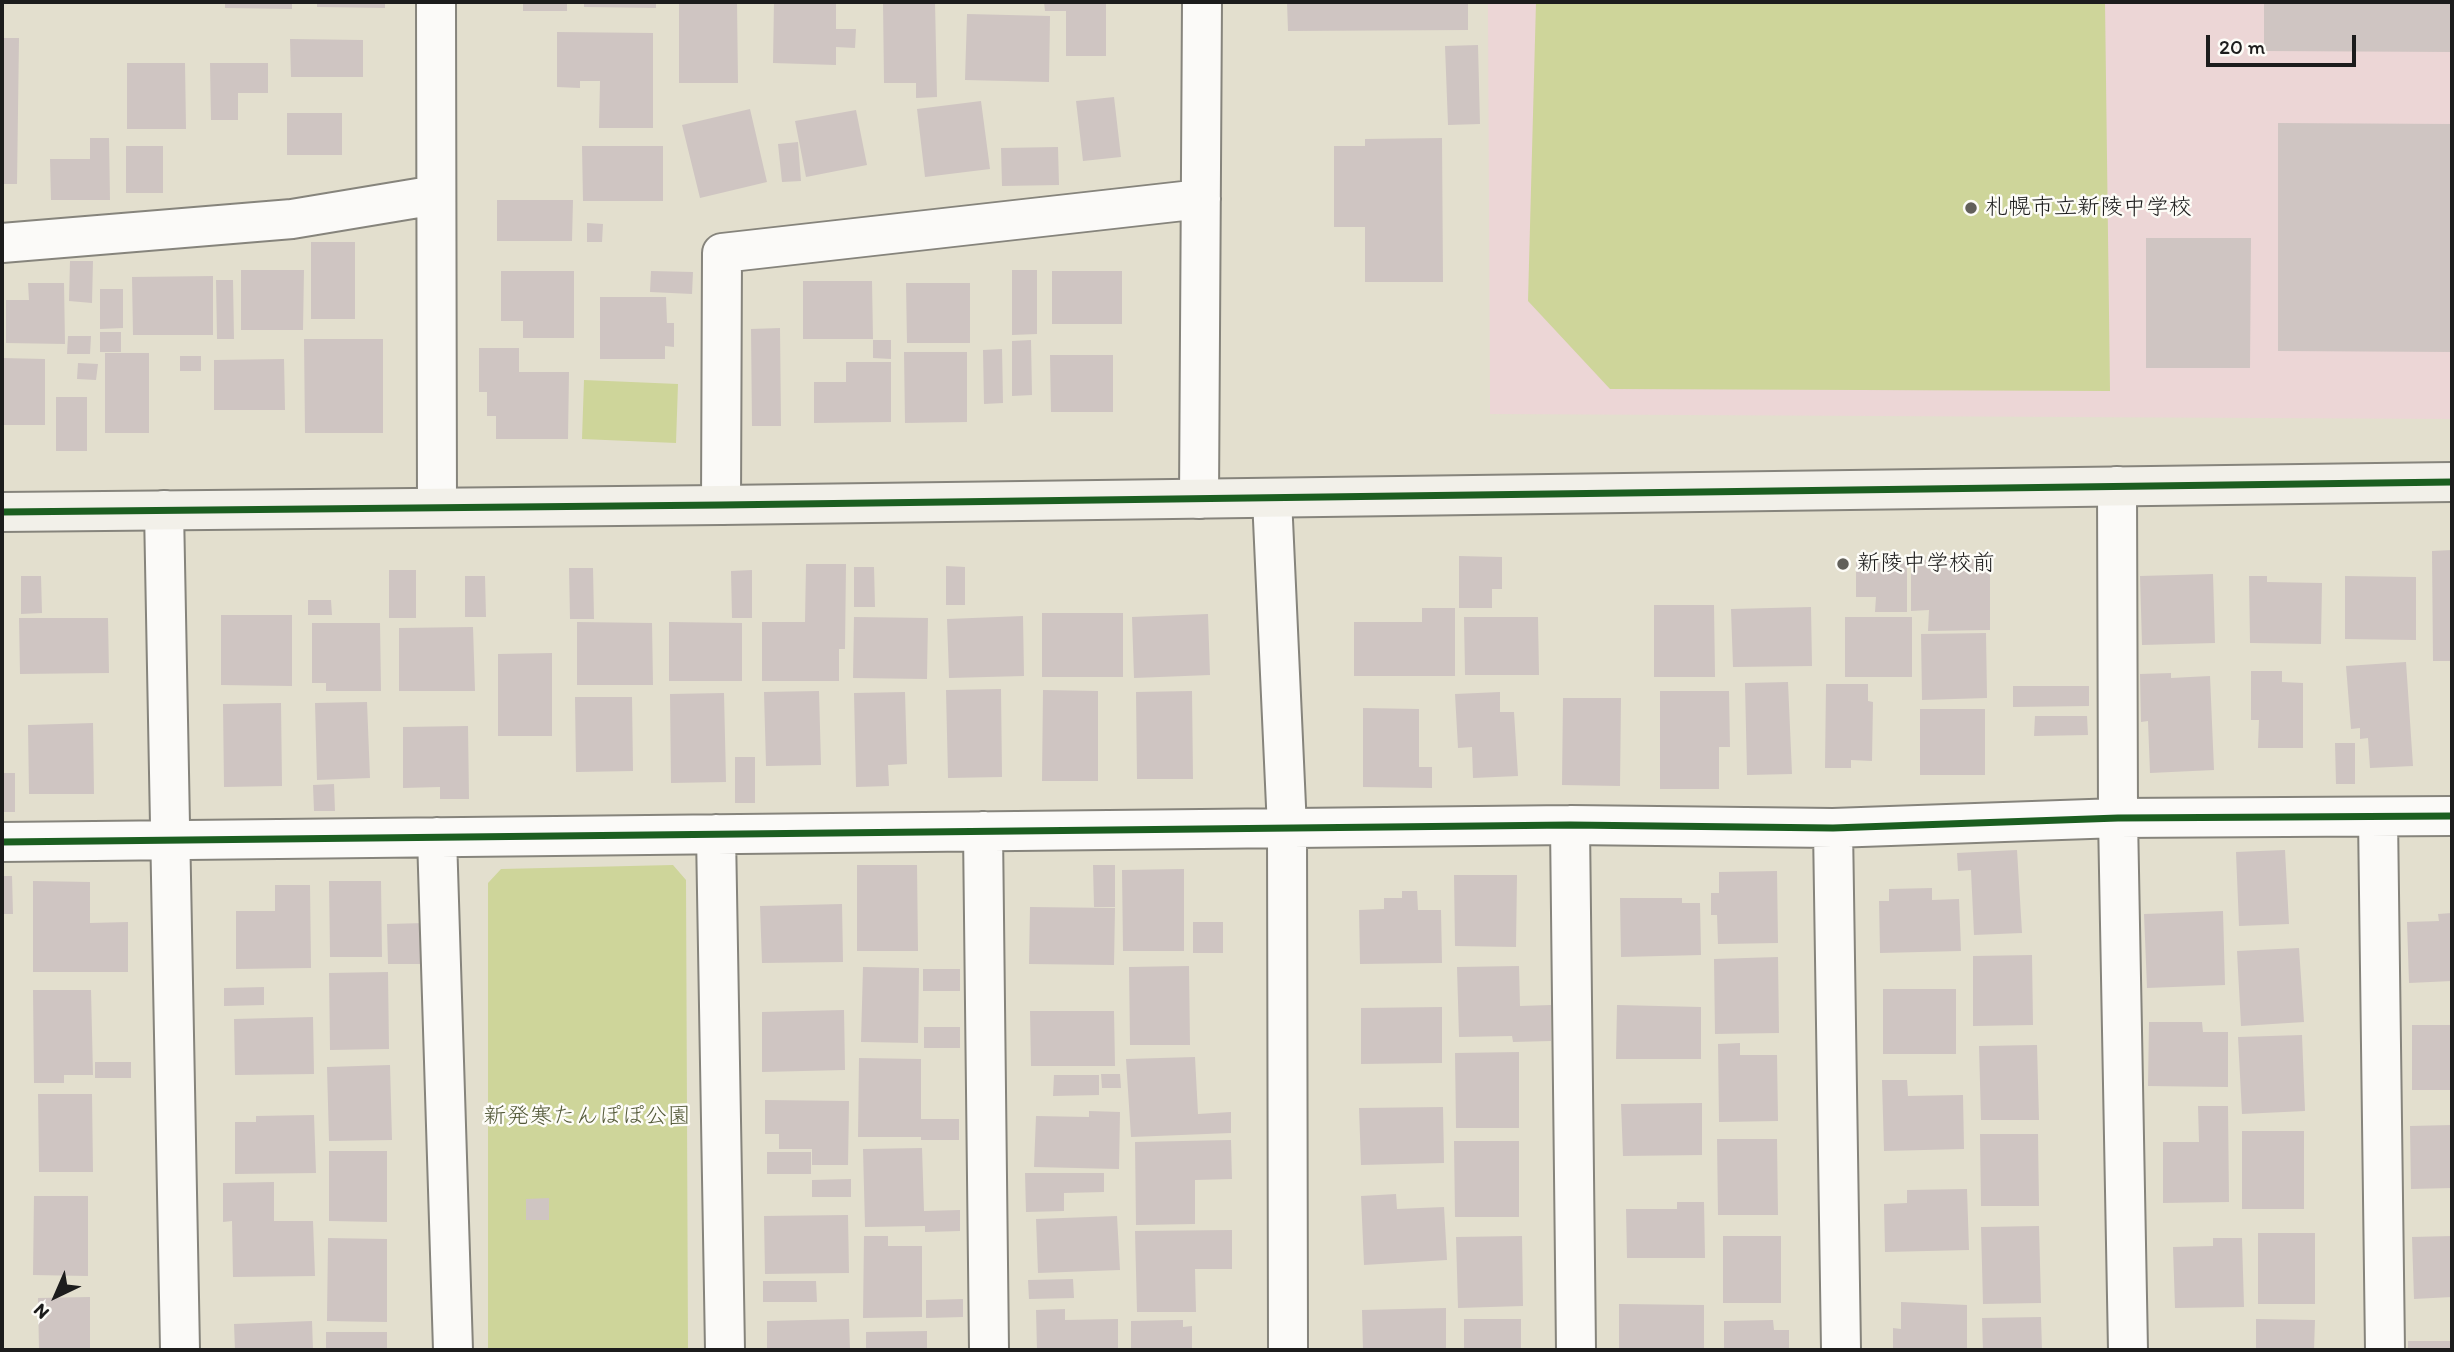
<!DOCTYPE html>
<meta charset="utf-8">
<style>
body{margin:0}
#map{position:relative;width:2454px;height:1352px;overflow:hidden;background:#e3dfce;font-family:Itim,sans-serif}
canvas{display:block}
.frame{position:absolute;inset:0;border:4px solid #1c1c1c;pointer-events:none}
.north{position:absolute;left:21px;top:1261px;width:70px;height:70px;-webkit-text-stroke:5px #fdfcf7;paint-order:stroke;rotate:224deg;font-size:19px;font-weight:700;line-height:28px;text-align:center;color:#1c1c1c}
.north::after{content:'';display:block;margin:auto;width:24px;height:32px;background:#1c1c1c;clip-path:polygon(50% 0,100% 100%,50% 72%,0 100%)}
.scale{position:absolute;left:2206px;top:35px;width:150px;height:32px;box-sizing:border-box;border:4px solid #1c1c1c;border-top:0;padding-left:9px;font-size:21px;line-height:24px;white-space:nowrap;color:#1c1c1c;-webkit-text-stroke:5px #fdfcf7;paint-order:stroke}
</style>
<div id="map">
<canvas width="2454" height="1352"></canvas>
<div class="frame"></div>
<div class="north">N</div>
<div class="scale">20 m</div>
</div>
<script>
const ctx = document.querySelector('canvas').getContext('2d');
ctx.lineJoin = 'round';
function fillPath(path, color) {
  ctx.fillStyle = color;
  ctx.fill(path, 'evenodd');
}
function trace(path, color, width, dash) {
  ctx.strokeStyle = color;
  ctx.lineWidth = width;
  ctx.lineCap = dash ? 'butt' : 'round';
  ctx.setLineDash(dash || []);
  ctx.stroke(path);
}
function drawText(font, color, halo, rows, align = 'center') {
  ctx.font = font + ' Itim,"Klee One",sans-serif';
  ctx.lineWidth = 5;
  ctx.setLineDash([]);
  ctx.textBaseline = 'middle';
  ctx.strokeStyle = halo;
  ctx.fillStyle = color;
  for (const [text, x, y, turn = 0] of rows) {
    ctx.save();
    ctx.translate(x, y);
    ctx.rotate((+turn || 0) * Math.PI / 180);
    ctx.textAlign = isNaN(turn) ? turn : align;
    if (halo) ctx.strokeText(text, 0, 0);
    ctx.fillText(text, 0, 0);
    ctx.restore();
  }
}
fillPath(new Path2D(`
 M1488 2H2452V419L1490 414Z`), '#ecd6d6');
fillPath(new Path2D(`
 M1536 2H2105L2110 391 1610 389 1528 301Z
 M584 380 678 384 676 443 582 439Z
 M673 865 686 880 688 1350H488V883L501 869Z`), '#ced59a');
fillPath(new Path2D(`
 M225 2H292V9L225 8Z
 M317 2H385V8L317 7Z
 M523 2H567V11H523Z
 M584 2H656V8L584 7Z
 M679 2H737L738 83H679Z
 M774 2H836V29H856L855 48 836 47V65L773 63Z
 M883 2H935L937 97 916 98V83H884Z
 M1044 2H1106V56H1066V11H1045Z
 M1287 2H1468V30L1288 31Z
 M2264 2H2452V52L2264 51Z
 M967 14 1050 16 1049 82 965 80Z
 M557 32 653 33V128H599L600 81H580V88L557 87Z
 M2 38H19L17 184H2Z
 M290 39 363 40V77H291Z
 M1478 45 1480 124 1448 125 1445 46Z
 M127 63H185L186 129H127Z
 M210 63H268V93H238V120H211Z
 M1114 97 1121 157 1083 161 1076 101Z
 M981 101 990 169 925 177 917 109Z
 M750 109 767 182 700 198 682 125Z
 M856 110 867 165 806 177 795 121Z
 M287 113H342V155H287Z
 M2278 123 2452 124V352L2278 351Z
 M90 138H109L110 200H51L50 159H90Z
 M1442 138 1443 282H1365V227H1334V146H1365V139Z
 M798 142 801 181 782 182 778 144Z
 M126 146H163V193H126Z
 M582 146H663V201H583Z
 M1058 147 1059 185 1002 186 1001 148Z
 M497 200H573L572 241H497Z
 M587 223 603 224 602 242H587Z
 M2146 238H2251L2250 368H2146Z
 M311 242H355V319H311Z
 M70 261H93L92 303 69 301Z
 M241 270H304L303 330H241Z
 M1012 270H1037V334L1012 335Z
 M501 271H574V338H523V321H501Z
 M651 271 693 272 692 294 650 292Z
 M1052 271H1122V324H1052Z
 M213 276V335H133L132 277Z
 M216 280H233L234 339H217Z
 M803 281H872L873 339H803Z
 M28 283H64L65 344 6 343V300H29Z
 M906 283H970V343H907Z
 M100 289H123V328L100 329Z
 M600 297H666L667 323H674V347L665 346V359H600Z
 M780 328 781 426H752L751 329Z
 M100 332H121V352H100Z
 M68 336H91L90 354H67Z
 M304 339H383V433H305Z
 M873 340H891V359L873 358Z
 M1031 340 1032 395 1012 396V341Z
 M479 348H519V372H569L568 439H496V416H487V392H479Z
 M1002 349 1003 403 984 404 983 350Z
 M904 352H967V422L905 423Z
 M105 353H149V433H105Z
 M1050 355H1113V412H1051Z
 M180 356H201V371H180Z
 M2 358 45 359V425H2Z
 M284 359 285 410H214V360Z
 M846 362H891V422L814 423V382H846Z
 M78 363 98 364 96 380 77 379Z
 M56 397H87V451H56Z
 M2452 550V661H2433L2432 551Z
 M1459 556 1502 557V589H1492V608H1459Z
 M1990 559V630L1928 631 1929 610 1911 611V560Z
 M1856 561H1907V612H1875L1876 597H1856Z
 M806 564H846L845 649H839V681H762V622H805Z
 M946 566 965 567V605H946Z
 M854 567H874L875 607H854Z
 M569 568H593L594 619H570Z
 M389 570H416V618H389Z
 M752 570V618H732L731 571Z
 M2213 574 2215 643 2142 645 2140 576Z
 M21 576H41L42 613 21 614Z
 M465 576H485L486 617H465Z
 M2249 576H2267V582L2322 583 2321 644 2250 643Z
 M2345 576 2416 577V640L2345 639Z
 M308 600H331L332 615H308Z
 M1654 605H1714L1715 677H1654Z
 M1811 607 1812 666 1733 667 1731 609Z
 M1422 608H1455V676H1354V622H1422Z
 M1042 613H1123V677H1042Z
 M1208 614 1210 675 1134 678 1132 617Z
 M221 615H292V686L221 685Z
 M1023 616 1024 676 949 678 947 619Z
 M854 617 928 618 927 679 853 678Z
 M1464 617H1538L1539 675H1465Z
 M1845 617H1912V677H1845Z
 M19 618H108L109 673 20 674Z
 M577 622 652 623 653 685H577Z
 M669 622 742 623V681H669Z
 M312 623H380L381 691H326V683H312Z
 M473 627 475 691H399V628Z
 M1986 633 1987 698 1922 700 1921 634Z
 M552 653V736H498V654Z
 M2406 662 2413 766 2370 768 2368 738 2360 739V728L2351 729 2346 666Z
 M2251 671H2282V682L2303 683V748H2258L2259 720H2251Z
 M2171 673V678L2210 676 2214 770 2150 773 2148 721 2141 722 2140 674Z
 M1788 682 1792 774 1747 775 1745 683Z
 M1826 684H1868V701L1873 702 1872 761 1851 760V768H1825Z
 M2013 686H2089V706L2013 707Z
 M1001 689 1002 777 948 778 946 690Z
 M1043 690 1098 691V781H1042Z
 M819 691 821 765 766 766 764 692Z
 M1192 691 1193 779H1137L1136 692Z
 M1660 691H1729L1730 747H1719V789H1660Z
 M905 692 907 764 888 765 889 786 856 787 854 693Z
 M1500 692V712H1514L1518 776 1473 778 1472 747 1458 748 1455 694Z
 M724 693 726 782 671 783 670 694Z
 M575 697H632L633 771 576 772Z
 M1563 698H1621L1620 786 1562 785Z
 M367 702 370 778 317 780 315 703Z
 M281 703 282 786 224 787 223 704Z
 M1363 708 1419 709V767H1432V788L1363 787Z
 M1920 709H1985V775H1920Z
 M2035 716H2087L2088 735 2034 736Z
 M93 723 94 794H29L28 725Z
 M468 726 469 799H440V787L403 788V727Z
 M2335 743H2355V784H2336Z
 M735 757H755V803H735Z
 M2 773H15V812H2Z
 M334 784 335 811H314L313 785Z
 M2017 850 2022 933 1974 935 1971 870 1958 871 1957 853Z
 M2285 850 2289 924 2239 926 2236 852Z
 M857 865H917L918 951H857Z
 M1093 865H1115V907H1094Z
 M1184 869V951H1123L1122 870Z
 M1777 871 1778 943 1718 944 1717 915H1711V893H1719V872Z
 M1454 875H1517L1516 947 1455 946Z
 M2 876H12L13 914H2Z
 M33 881 90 882V923L128 922V972H33Z
 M329 881H381L382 957H330Z
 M275 885H310L311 968 236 969V911H275Z
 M1932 888V900L1959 899 1961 951 1880 953 1879 901H1889V889Z
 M1402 891H1417L1418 910H1441L1442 963 1360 964 1359 910 1384 909V898H1402Z
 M1620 898H1682V903H1700L1701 955 1621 957Z
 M842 904 843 962 762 963 760 906Z
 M1030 907 1115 908 1114 965 1029 964Z
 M2223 911 2225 985 2147 988 2144 914Z
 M2452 913V981L2409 983 2407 922 2439 921 2438 914Z
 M1193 922H1223V953H1193Z
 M425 923V964H388L387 924Z
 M2299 948 2304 1022 2241 1026 2237 951Z
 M2032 955 2033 1025 1973 1026V956Z
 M1778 957 1779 1033 1715 1034 1714 959Z
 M1189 966 1190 1045H1130L1129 967Z
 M1519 966 1520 1006 1551 1005V1041L1513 1042 1512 1036 1459 1037 1457 967Z
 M863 967 919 968 918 1043 861 1042Z
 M923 969H960V991H923Z
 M388 972 389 1049 330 1050 329 973Z
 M264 987V1005L224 1006V988Z
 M1883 989H1956V1054H1883Z
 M33 990H91L93 1075H64V1083H34Z
 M1617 1005 1701 1007V1059H1616Z
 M1442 1007V1063L1361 1064V1008Z
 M844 1010 845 1070 762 1072V1012Z
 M1030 1011H1114L1115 1066H1031Z
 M313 1017 314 1074 235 1075 234 1019Z
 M2149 1022H2202L2203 1032H2228V1087L2148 1086Z
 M2412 1025H2452V1090H2412Z
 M924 1027H960V1048H924Z
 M2302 1035 2305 1111 2242 1114 2238 1037Z
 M1740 1043V1055H1777L1778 1121 1719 1122 1718 1044Z
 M2037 1045 2039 1120H1981L1979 1046Z
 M1519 1052V1128H1456L1455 1053Z
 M1195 1057 1198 1114 1231 1112V1133L1131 1137 1126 1059Z
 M859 1058 921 1059V1119H959V1140H921V1137H858Z
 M95 1062H131V1078H95Z
 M390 1065 392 1140 329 1141 327 1067Z
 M1101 1074H1120L1121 1088H1102Z
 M1054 1075H1099V1095L1053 1096Z
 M1882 1080H1907L1908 1096 1963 1095 1964 1149 1884 1151Z
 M38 1094H92L93 1172H39Z
 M765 1100 849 1101 848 1165H812V1149H779V1134H765Z
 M1702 1103V1155L1623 1156 1621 1104Z
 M2198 1106H2228L2229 1202 2163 1203V1142H2199Z
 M1443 1107 1444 1163 1361 1165 1359 1108Z
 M1089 1111 1120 1112 1119 1169 1034 1167 1036 1116 1089 1117Z
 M314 1115 316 1173 235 1174V1122H256V1116Z
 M2452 1125V1188L2411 1189 2410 1126Z
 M2242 1131H2304V1209H2242Z
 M1980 1134H2038L2039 1206H1981Z
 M1717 1139H1777L1778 1215H1718Z
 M1231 1140 1232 1179 1195 1180V1224L1136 1225 1135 1142Z
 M1454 1141H1519V1217H1455Z
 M922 1148 924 1211 960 1210V1231L925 1232V1226L865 1227 863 1149Z
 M329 1151H387V1222L329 1221Z
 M767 1152H811V1174H767Z
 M1025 1173H1104V1192L1064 1193V1211L1026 1212Z
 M851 1179V1197H812V1180Z
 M274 1182V1221H313L315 1276 233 1277 232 1221 223 1222V1183Z
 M1967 1189 1969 1250 1885 1252 1884 1204 1907 1203V1190Z
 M1396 1194 1397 1209 1444 1207 1447 1260 1364 1265 1361 1196Z
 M34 1196H88V1276L33 1275Z
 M549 1198V1220H526V1199Z
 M1677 1202H1704L1705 1258H1627L1626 1209H1677Z
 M848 1215 849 1273 765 1274 764 1216Z
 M1117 1216 1120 1270 1038 1273 1036 1219Z
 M2039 1226 2041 1303 1983 1304 1981 1227Z
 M1232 1230V1269H1195L1196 1312H1137L1135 1231Z
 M2258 1233H2315V1304H2258Z
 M864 1236H888V1246H922V1317L863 1318Z
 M1522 1236 1523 1306 1458 1308 1456 1237Z
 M1723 1236H1781V1303H1723Z
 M2452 1236V1297L2414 1299 2412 1237Z
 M328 1238 387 1239V1322L327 1321Z
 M2213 1238H2242L2244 1307 2175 1308 2173 1247 2213 1246Z
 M1073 1279 1074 1298 1029 1299 1028 1280Z
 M763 1281H816L817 1302H763Z
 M90 1297V1350H39L38 1298Z
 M963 1299V1317L926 1318V1300Z
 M1901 1302 1967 1305V1350H1893V1328L1901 1329Z
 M1619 1304 1704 1305V1350H1619Z
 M1446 1308V1350H1363L1362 1310Z
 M1065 1309V1320L1118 1319V1350H1037L1036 1310Z
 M2041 1317 2042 1350H1983L1982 1318Z
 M849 1319 850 1350H767V1321Z
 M1464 1319H1521V1350H1464Z
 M2256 1319 2315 1320 2314 1350H2256Z
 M1183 1320V1327L1192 1326V1350H1131V1321Z
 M1773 1320 1774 1330H1789V1350H1724V1321Z
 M312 1321 313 1350H235L234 1324Z
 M927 1331V1350H866V1332Z
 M326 1332H387V1350H326Z
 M2408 1341H2452V1350H2408Z`), '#cfc5c2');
const street = new Path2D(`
 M436 2 437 507
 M2 243 292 219 436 195
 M2117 486 2118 818 2128 1350
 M1272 498 1287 828 1288 1350
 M1199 499 1202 2
 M721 505 722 253 1201 199
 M164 510 180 1350
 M2378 817 2385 1350
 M1570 825 1576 1350
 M1833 828 1841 1350
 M983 831 989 1350
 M716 834 725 1350
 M437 837 453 1350
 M2 842 1570 825 1833 828 2118 818 2452 816`);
const secondary = new Path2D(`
 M2 512 721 505 2452 482`);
trace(street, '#86847c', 42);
trace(secondary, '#86847c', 42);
trace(street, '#fbfaf8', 38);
trace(secondary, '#f2f0e9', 38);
trace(new Path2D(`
 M2 512 721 505 2452 482
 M2 842 1570 825 1833 828 2118 818 2452 816`), '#1b5e20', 7);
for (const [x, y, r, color] of [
 [1971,208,7,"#62605a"],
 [1843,564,7,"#62605a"]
]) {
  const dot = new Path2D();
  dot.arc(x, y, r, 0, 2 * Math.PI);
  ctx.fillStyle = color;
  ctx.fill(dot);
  trace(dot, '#fdfcf7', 2.5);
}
drawText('23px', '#1c1c1c', '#fdfcf7', [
 ["札幌市立新陵中学校",1985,208],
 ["新陵中学校前",1857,564]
], 'left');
drawText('23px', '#545a39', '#fdfcf7', [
 ["新発寒たんぽぽ公園",587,1117]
]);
</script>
